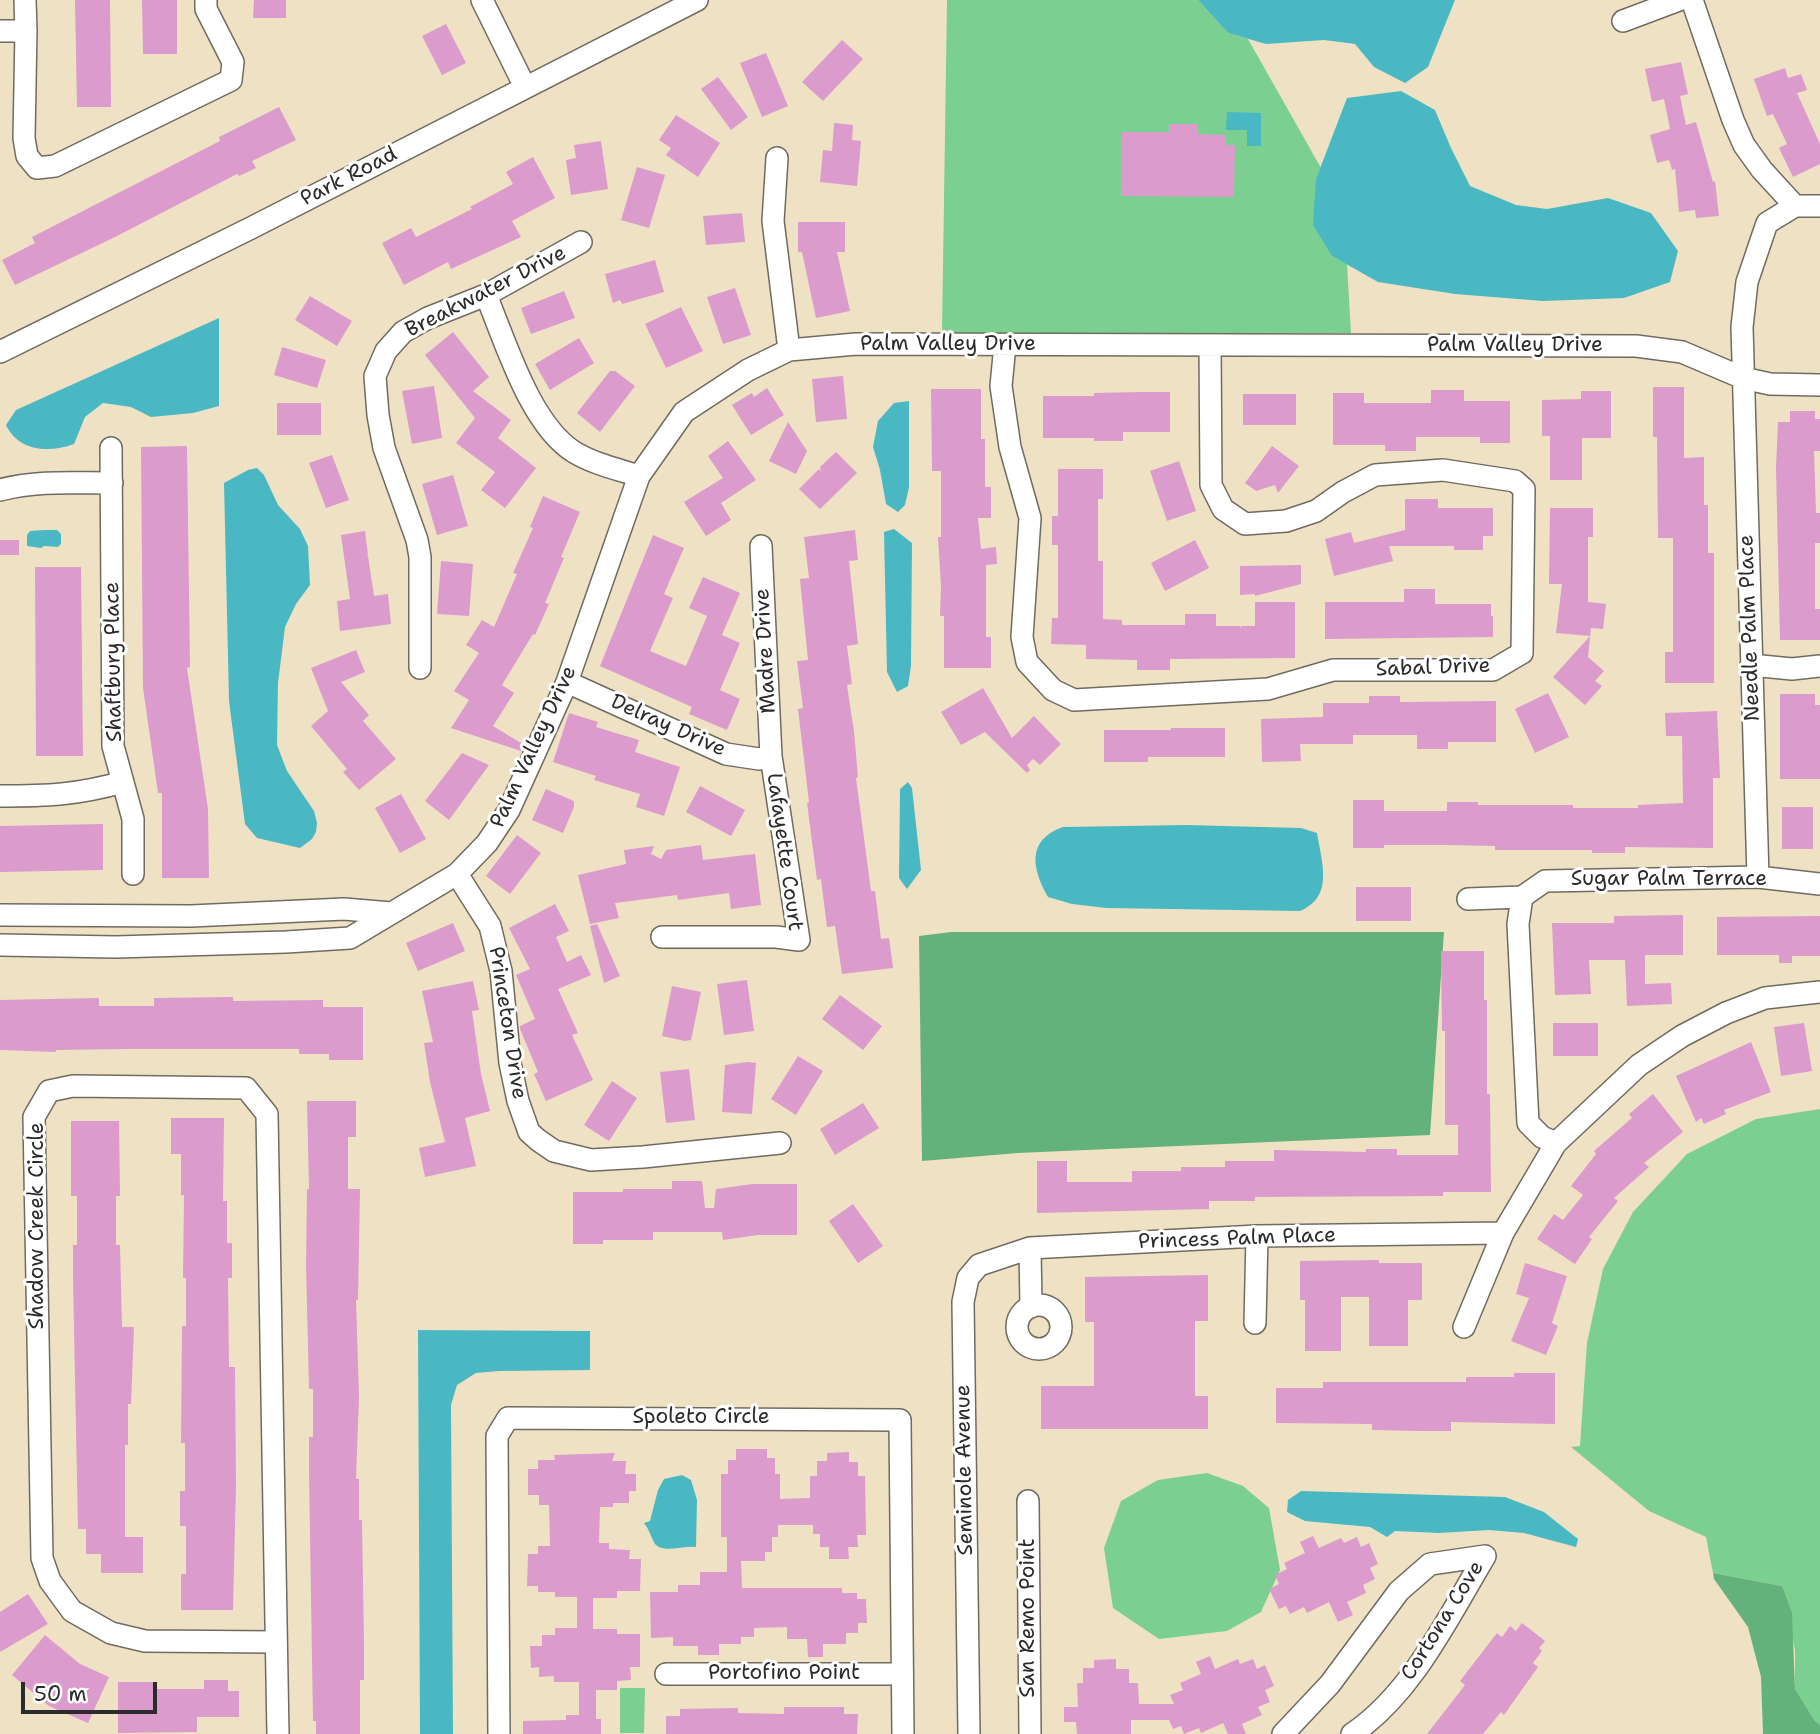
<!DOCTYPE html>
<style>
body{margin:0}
#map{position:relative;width:1820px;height:1734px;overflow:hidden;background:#efe2c4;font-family:"Shantell Sans",sans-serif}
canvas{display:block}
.scale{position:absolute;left:21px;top:1682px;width:136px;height:32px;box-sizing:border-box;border:4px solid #2b2b2b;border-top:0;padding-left:9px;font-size:21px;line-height:24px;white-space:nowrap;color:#2b2b2b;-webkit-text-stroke:5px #fff;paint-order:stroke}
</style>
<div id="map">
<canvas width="1820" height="1734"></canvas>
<div class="scale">50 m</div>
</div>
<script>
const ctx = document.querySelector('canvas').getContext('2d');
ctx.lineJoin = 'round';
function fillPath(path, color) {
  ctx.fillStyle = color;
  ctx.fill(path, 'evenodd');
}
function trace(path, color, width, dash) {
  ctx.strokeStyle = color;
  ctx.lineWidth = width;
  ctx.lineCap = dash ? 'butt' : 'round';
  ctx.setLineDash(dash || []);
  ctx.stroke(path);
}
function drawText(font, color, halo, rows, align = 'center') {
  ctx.font = font + ' "Shantell Sans",sans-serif';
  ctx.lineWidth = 6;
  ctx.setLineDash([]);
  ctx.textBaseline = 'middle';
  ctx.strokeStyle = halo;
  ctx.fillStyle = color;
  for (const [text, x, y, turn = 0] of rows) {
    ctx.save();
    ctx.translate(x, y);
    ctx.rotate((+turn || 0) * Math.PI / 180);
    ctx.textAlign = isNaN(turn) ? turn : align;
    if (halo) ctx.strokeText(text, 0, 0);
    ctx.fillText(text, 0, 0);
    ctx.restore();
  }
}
fillPath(new Path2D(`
 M947 0H1198L1228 33 1248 39 1321 168 1316 179 1332 256 1347 264 1351 333H942Z
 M1820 1109V1725L1815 1721 1795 1689V1650L1782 1586 1713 1573 1706 1537 1649 1511 1571 1447 1580 1446 1587 1343 1603 1269 1633 1212 1687 1154 1756 1119Z
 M1207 1473 1243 1486 1269 1508 1280 1570 1261 1612 1227 1631 1159 1639 1113 1608 1104 1548 1121 1501 1158 1480Z
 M620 1688H645L644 1733H620Z`), '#7bcf91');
fillPath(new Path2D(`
 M951 932H1444L1430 1135 1018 1153 922 1161 919 936Z
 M1713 1573 1782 1586 1792 1613 1795 1689 1815 1721 1820 1725V1734H1763L1761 1677 1748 1627 1714 1579Z`), '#64b27b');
fillPath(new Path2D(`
 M1198 0H1455L1428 67 1405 83 1374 67 1355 44 1324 40 1266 44 1228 33Z
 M1401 91 1435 110 1451 148 1470 186 1516 205 1547 209 1608 198 1651 213 1678 251 1670 282 1624 298 1543 301 1455 294 1378 282 1332 256 1313 225 1316 179 1347 98Z
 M1227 112 1261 113V146H1247V130H1226Z
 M219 318V406L193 413 151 417 131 407 103 403 85 417 74 444C49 453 19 452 6 425L16 410Z
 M909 401V487L905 505 898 512 886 504 880 470 873 447 878 421 894 403Z
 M257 468 264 475 278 505 300 529 308 546 310 585 296 604 285 627 278 683 277 745 287 771 314 811 317 823 316 832 312 839 300 848 257 838 245 824 229 701 224 483 248 470Z
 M894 529 912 543 911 666 908 686 897 692 887 672 884 532Z
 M44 530H57L61 534V544L58 547 44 546 41 548 27 546V535L30 531Z
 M908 782 912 788 921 870 907 889 899 878 900 789Z
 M1186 825 1301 828 1317 833C1322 863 1334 897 1300 911L1106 908 1072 904 1048 897C1032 869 1026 840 1063 827Z
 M418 1330 590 1331V1370L499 1371 476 1373 457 1385 451 1405 453 1734H420Z
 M682 1475 691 1480 697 1500 696 1547C684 1545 664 1554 655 1544 652 1539 649 1529 644 1523L650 1521 658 1490 664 1479Z
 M1301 1491 1505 1497 1544 1512 1578 1539 1576 1547 1524 1533 1489 1530 1439 1533 1395 1531 1387 1537 1370 1527 1305 1521 1287 1512 1288 1500Z`), '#4ab8c2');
fillPath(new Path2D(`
 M75 0H110L111 107H77Z
 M142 0H177V54H143Z
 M254 0H286V18H253Z
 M446 24 466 63 442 75 422 36Z
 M842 40 863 59 823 101 802 82Z
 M766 53 788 106 762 117 740 63Z
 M1681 62 1688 94 1680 96 1686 125 1696 122 1713 182 1715 181 1719 216 1696 218 1695 210 1679 212 1675 169 1672 170 1669 160 1657 163 1650 135 1670 129 1664 99 1652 102 1645 69Z
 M1785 68 1788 78 1801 74 1807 90 1797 93 1820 144V164L1793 177 1779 148 1787 144 1773 114 1767 116 1754 79Z
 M718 77 748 117 731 130 701 89Z
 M279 107 296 140 252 161 256 168 239 176 237 174 115 237 15 285 2 260 35 243 32 237 220 141 219 137Z
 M676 115 720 143 698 177 666 155 671 148 659 140Z
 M834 123 853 125 852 140 861 141 857 186 820 182 823 150 832 151Z
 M1169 124H1198L1197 134 1226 135V145H1235L1234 197 1121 196 1122 132H1169Z
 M601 141 608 189 571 195 566 160 576 158 574 145Z
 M533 157 555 198 512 221 521 237 451 269 448 262 404 285 382 243 411 228 416 237 472 209 470 207 513 184 506 172Z
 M637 167 665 175 649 228 621 220Z
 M742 213 745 242 706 245 703 216Z
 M798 222H845V252H837L850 311 816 318 802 252H798Z
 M655 260 664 292 622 304 620 300 613 303 605 274Z
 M735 288 751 335 723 344 707 297Z
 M564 291 575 318 531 334 521 308Z
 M310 296 352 321 337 346 295 320Z
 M681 307 703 351 666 368 645 324Z
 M453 332 489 377 473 391 511 420 498 438 536 468 505 508 481 490 495 472 456 443 475 418 425 355Z
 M579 338 594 363 550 390 535 364Z
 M282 347 326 360 317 388 274 375Z
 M610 371H615L635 386 600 432 577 413Z
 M843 376 847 419 816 422 812 379Z
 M434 386 442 438 412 444 402 391Z
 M1653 387H1684V458L1704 457V505H1708V553H1714V683H1665V652H1673V538H1658L1657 437H1653Z
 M767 388 784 415 751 435 732 405 752 393 754 397Z
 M931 389H981V439H985V487H991V518H978L981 549 996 547 997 564 986 565V637H991V668H944V616H940L941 586 938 537H941V471H932Z
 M1431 390H1464V401H1510V443H1480V437H1416V451H1385V445H1333V393H1364V403H1431Z
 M1581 391H1611V438H1582V480H1550V436H1542V400L1581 399Z
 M1140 392H1170V432H1123V441H1094V438H1043V396H1094V393Z
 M1243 394H1296V425H1243Z
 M277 403H321V435H277Z
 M1790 411H1815V419H1820V451H1814L1816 513H1820V543H1815V609H1820V640H1780L1776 468 1778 422H1790Z
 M788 422 807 451 796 474 769 461Z
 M728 441 756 480 721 503 731 520 706 536 684 502 723 478 708 456Z
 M187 446 190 667 187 668 208 809 209 878H162V793H158L143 688 141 447Z
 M1272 446 1299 466 1278 493 1275 485 1256 491 1245 483Z
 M836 452 857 473 820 509 799 489 819 469 821 472 820 467Z
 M332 455 349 500 326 508 309 463Z
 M1179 461 1196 511 1167 521 1150 471Z
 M1058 469H1103V499H1098V561H1103V619L1122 620V625H1185V614H1216V626H1240L1241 628V626H1255V602H1295V658L1170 659V670H1137V660L1086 659V645L1051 644 1052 618H1058V545H1052V516H1058Z
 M453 475 468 526 437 535 422 484Z
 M543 496 580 512 561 557 564 558 545 603 549 604 535 635 533 634 502 685 514 693 493 726 524 745 521 751 451 728 469 700 454 691 479 653 466 645 482 620 494 627 517 574 513 573 533 528 530 527Z
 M1405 499H1438V508H1493V536H1483V550H1454V546H1389L1393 561 1334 576 1325 539 1351 532 1354 543 1405 530Z
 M1550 508H1593V537H1588V602L1606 604 1603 629 1591 628 1588 657 1604 671 1595 681 1602 686 1585 705 1553 677 1590 636 1556 633 1562 584H1549Z
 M855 530 858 560 849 561 858 644 847 646 852 684 847 685 854 732 858 777 856 778 871 891H875L881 939 889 938 893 968 842 974 835 926 827 927 821 879 817 880 807 803 809 802 798 709 803 708 797 661 808 660 800 579 809 578 804 537Z
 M365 531 368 555 366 556H368L374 596 388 594 391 624 340 631 337 601 350 599 341 535Z
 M653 535 684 548 664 594 673 598 650 651 686 666 707 616 689 608 703 577 740 593 722 635 740 643 720 690 740 699 727 730 689 714 692 707 600 666Z
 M0 540H19V555H0Z
 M1195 540 1209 568 1165 591 1151 563Z
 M441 561 473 564 469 616 437 614Z
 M1301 565V584L1255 596V594L1240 595V566Z
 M35 567H81L83 756H36Z
 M1404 589H1435V604H1491V616H1493V637L1325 639V602H1404Z
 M356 650 365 672 341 682 369 715 363 721 396 759 359 790 343 772 347 769 311 726 328 711 311 668Z
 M983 688 1012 738 1034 716 1061 744 1040 765 1033 759 1027 765 1030 770 1027 773 985 732 961 745 941 712Z
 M1548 693 1569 737 1535 753 1515 709Z
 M1780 694H1815V705H1820V779H1780Z
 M1369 696H1400V702L1496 701V742H1448V749H1417V735H1353V744H1300L1301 761 1262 762 1261 719 1323 717V703H1369Z
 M1717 711 1720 778H1713V848L1625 847V853H1592V850H1495V846L1447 845H1384V848H1353V800H1384V811H1447V802H1478V805H1573V808H1638V805L1683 803 1682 736H1666L1665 713Z
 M569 713 598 722 596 727 639 740 635 752 680 767 664 816 636 807 640 794 594 780 596 776 553 762Z
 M1171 728H1225V757H1148V762H1104V730H1171Z
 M462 753 489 765 449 820 425 801Z
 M700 786 745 810 731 836 686 812Z
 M546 789 574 801V807L563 833 532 820Z
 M401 794 426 839 400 853 375 808Z
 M1782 807H1813V849H1782Z
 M103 824V870L0 872V826Z
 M517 835 541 853 510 894 486 876Z
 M701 845 703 860 755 854 761 905 731 909 729 893 678 900 677 895 615 903 619 918 590 924 578 875 626 864 624 850 654 846 651 854 661 859 666 850Z
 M1356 887H1411V921H1356Z
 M555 904 569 931 556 937 567 962 581 955 591 975 558 989 578 1033 572 1035 593 1080 546 1101 534 1074 538 1072 520 1029V1026L535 1019 516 975 530 969 509 928Z
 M1683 915V955H1645V984L1671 983 1672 1004 1627 1006 1625 960H1589L1591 994 1555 995 1552 923H1614V916Z
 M1820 916V956H1792V963H1779V955H1717V917Z
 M453 923 465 951 418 971 406 943Z
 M597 924 620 976 604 983 590 926Z
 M1441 951H1484V1000H1487V1094H1490L1491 1192H1443V1196L1255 1197V1201H1209V1209L1037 1213V1161H1067V1182H1132V1171H1181V1167H1225V1161H1274V1150L1366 1152V1149H1397V1155H1458V1125H1445V1031H1442Z
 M747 980 754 1031 724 1035 717 984Z
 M473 981 479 1010 472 1011 481 1074 490 1111 465 1118 476 1166 425 1177 419 1148 445 1142 430 1082 424 1043 433 1042 422 991Z
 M672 986 701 992 691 1040 685 1041 662 1036Z
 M840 995 882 1026 863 1050 822 1019Z
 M233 997V1001L323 1000V1007H363V1060H329V1054H299V1049H126L56 1050V1052L0 1050V1000L99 998V1006H154V998Z
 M1553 1023H1598V1056H1553Z
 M1804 1023 1812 1071 1781 1076 1774 1027Z
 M1751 1042 1771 1092 1724 1110 1726 1114 1704 1124 1701 1118 1696 1122 1676 1076Z
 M798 1056 823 1071 796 1115 771 1099Z
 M747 1062 756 1063 752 1114 722 1112 725 1065Z
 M689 1069 695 1120 666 1123 660 1072Z
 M612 1081 637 1098 609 1141 584 1125Z
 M1653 1094 1683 1132 1644 1163 1649 1167 1614 1198 1618 1201 1589 1237 1592 1239 1575 1264 1537 1239 1554 1214 1563 1220 1583 1195 1571 1186 1596 1154 1594 1151 1632 1118 1629 1114Z
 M307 1101H356V1137H348V1189H360L358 1300H356L359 1397 356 1479H359V1520H362L364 1644V1680H360V1734H316V1721H313L309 1472V1437H313V1389H309L306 1264 307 1189H309Z
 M863 1103 879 1128 835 1155 820 1129Z
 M171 1118H224L223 1201H227V1243H232V1278H228L229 1367H235L236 1485 233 1610H181V1574H186V1526H180V1491H185V1443H181L182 1326H186V1278H183L184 1195H181V1154H171Z
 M71 1121H119L120 1196H116V1245H120L122 1327H134L131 1404H128V1445H125V1537H143V1573H101V1554H86V1529H78L73 1279V1245H77V1196H71Z
 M672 1181H702L705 1208H714L716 1189 753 1184H797V1235H758L723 1240 722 1232H653V1240H603V1244H573V1192H623V1189H672Z
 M853 1204 883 1246 858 1263 829 1221Z
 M1379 1260V1263H1422V1300H1408V1346H1369V1297H1341V1351H1305V1300H1300V1261Z
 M1525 1263 1567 1276 1552 1323 1558 1326 1546 1355 1511 1341 1529 1298 1516 1294Z
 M1208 1275V1321H1195V1396H1208V1429H1041V1386H1094V1322H1085V1277Z
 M1514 1373H1555V1424L1451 1422V1431H1420L1372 1430V1424L1276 1423V1388H1323V1382H1466V1377H1514Z
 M736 1449H767V1458H775V1474H780V1499L810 1498V1476H817V1461H827V1453L849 1452V1462H858V1476H865L866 1535H857L858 1547H848L849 1559H829V1547H820V1534H813V1525H778V1537H772V1552H765V1561H741L742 1588H842V1593H857V1599H866L867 1623H858V1633H846V1644H823V1657H808L807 1639H787V1627L754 1628V1637H741V1644H719V1655H698V1646H673V1637L651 1638 650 1592H678V1585H700V1572H727V1537H721V1474H728V1460H736Z
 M615 1453 612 1461H626L625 1474H636V1491H629V1503H613V1507H600L599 1543H609V1549L630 1550 629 1559H641L640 1591H617V1598H593V1629H617V1634H640V1667H630L631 1680 617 1681V1690H596V1719H601V1734H523V1721L566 1720V1715H579V1682H554V1676L539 1677V1667L531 1668 530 1646H542V1635H555V1628H577V1597H555V1592H538V1586H527L528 1554H538V1546H550L549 1505H539V1495H528V1469H538V1460H555L554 1455Z
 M1313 1536 1319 1548 1341 1538 1344 1543 1357 1537 1361 1547 1369 1543 1378 1564 1370 1568 1375 1579 1363 1585 1366 1593 1347 1602 1353 1615 1338 1622 1329 1602 1307 1613 1304 1607 1290 1614 1286 1606 1279 1609 1269 1589 1279 1584 1275 1575 1287 1569 1284 1563 1305 1553 1300 1542Z
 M28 1594 48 1624 0 1652V1612Z
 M1522 1623 1545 1641 1539 1648 1542 1651 1533 1663 1538 1667 1504 1715 1501 1712 1483 1734H1427L1465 1685 1460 1681 1497 1633 1502 1637 1510 1626 1516 1631Z
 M45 1635 80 1664 109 1677 88 1723 49 1706 12 1675Z
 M1210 1656 1215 1669 1238 1659 1240 1664 1253 1659 1257 1669 1265 1665 1274 1686 1265 1690 1270 1702 1258 1707 1262 1715 1242 1724 1246 1734H1228L1223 1723 1201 1733 1199 1728 1184 1734 1181 1726 1173 1729 1169 1720H1131V1734H1077L1076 1722H1064V1707H1078L1077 1683H1083V1668H1094V1660L1116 1659V1669H1129V1683H1138L1139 1704H1174L1170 1695 1183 1690 1180 1683 1201 1674 1196 1662Z
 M204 1680H228V1691H239V1717H197V1732L118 1733V1682H154V1689H204Z
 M784 1707H844V1714H858L857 1734H666V1716H680V1709L738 1708V1713L784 1714Z`), '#db9bcd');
const street = new Path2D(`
 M482 0 525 87
 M1692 0 1733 120 1744 145 1762 170 1795 206H1820
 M1623 21 1679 0
 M0 31H26L25 0
 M26 31 24 138 27 156 37 168 55 166 231 80 233 62 206 9V0
 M777 158 773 221 789 350
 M486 295C506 343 530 424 574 452 594 464 617 469 639 476
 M1005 345 1001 386 1010 447 1030 518 1022 637 1027 662 1053 690 1074 700 1268 689 1333 670H1493L1522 653 1524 489 1515 481 1443 470 1375 475 1343 492 1316 511 1286 521 1245 524 1223 509 1211 485 1210 345
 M0 352 251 228 697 0
 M111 448 113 746 133 819V874
 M0 490C37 480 74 483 112 483
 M1751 665 1792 669 1820 666
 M420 668V557L417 540 384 448 378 415 375 376 386 351 403 332 428 318 486 295 581 242
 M567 682 726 754 759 759 771 756
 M0 796C47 796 77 795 123 782
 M457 874 490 926 501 971 510 1063 518 1101 529 1132 538 1140 554 1151 591 1160 643 1157 780 1143
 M1758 877 1742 327 1747 282 1767 223 1795 206
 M1522 897 1545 881 1758 877 1820 884
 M1468 899 1522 897 1518 924 1528 1123 1542 1137 1556 1143
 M0 915 191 916 344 909 391 913
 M662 937H776L799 940 771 756 761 546
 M0 945 116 947 286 942 350 938 457 874 487 843 509 810 567 682 639 476 684 412 748 370 789 350 856 344 1636 346 1682 352 1743 378 1770 384 1820 385
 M1017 1327a22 22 0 1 1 44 0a22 22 0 1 1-44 0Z
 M1031 1307 1030 1248 1257 1236 1503 1233
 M1255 1323 1257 1236
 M1464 1327 1503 1233 1556 1143 1639 1065 1682 1036 1726 1013 1765 998 1820 992
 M1028 1501 1030 1734
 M275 1642 145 1641 111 1633 72 1611 50 1581 42 1558 34 1117 49 1091 73 1086 246 1088 267 1114 278 1734
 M666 1674H902
 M499 1734 497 1436 508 1418 900 1420 903 1734
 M969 1734 963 1302 968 1278 979 1265 1030 1248
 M1283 1734 1330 1684 1399 1591 1430 1564 1485 1556C1449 1616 1412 1694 1352 1734`);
trace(street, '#706b61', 24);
trace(street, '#fff', 21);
drawText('21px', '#2b2b2b', '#fff', [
 ["Park Road",349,177,-27],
 ["Breakwater Drive",486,292,-27],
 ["Palm Valley Drive",948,345],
 ["Palm Valley Drive",1515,346],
 ["Needle Palm Place",1750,628,-92],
 ["Madre Drive",766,651,-93],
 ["Shaftbury Place",114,662,-91],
 ["Sabal Drive",1433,668,-2],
 ["Delray Drive",668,726,24],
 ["Palm Valley Drive",534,747,-65],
 ["Lafayette Court",784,852,82],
 ["Sugar Palm Terrace",1669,880],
 ["Princeton Drive",507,1023,81],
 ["Shadow Creek Circle",38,1226,-90],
 ["Princess Palm Place",1237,1239,-2],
 ["Spoleto Circle",701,1418],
 ["Seminole Avenue",965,1470,-91],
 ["San Remo Point",1029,1618,-90],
 ["Cortona Cove",1443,1621,-58],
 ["Portofino Point",784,1674]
]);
</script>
